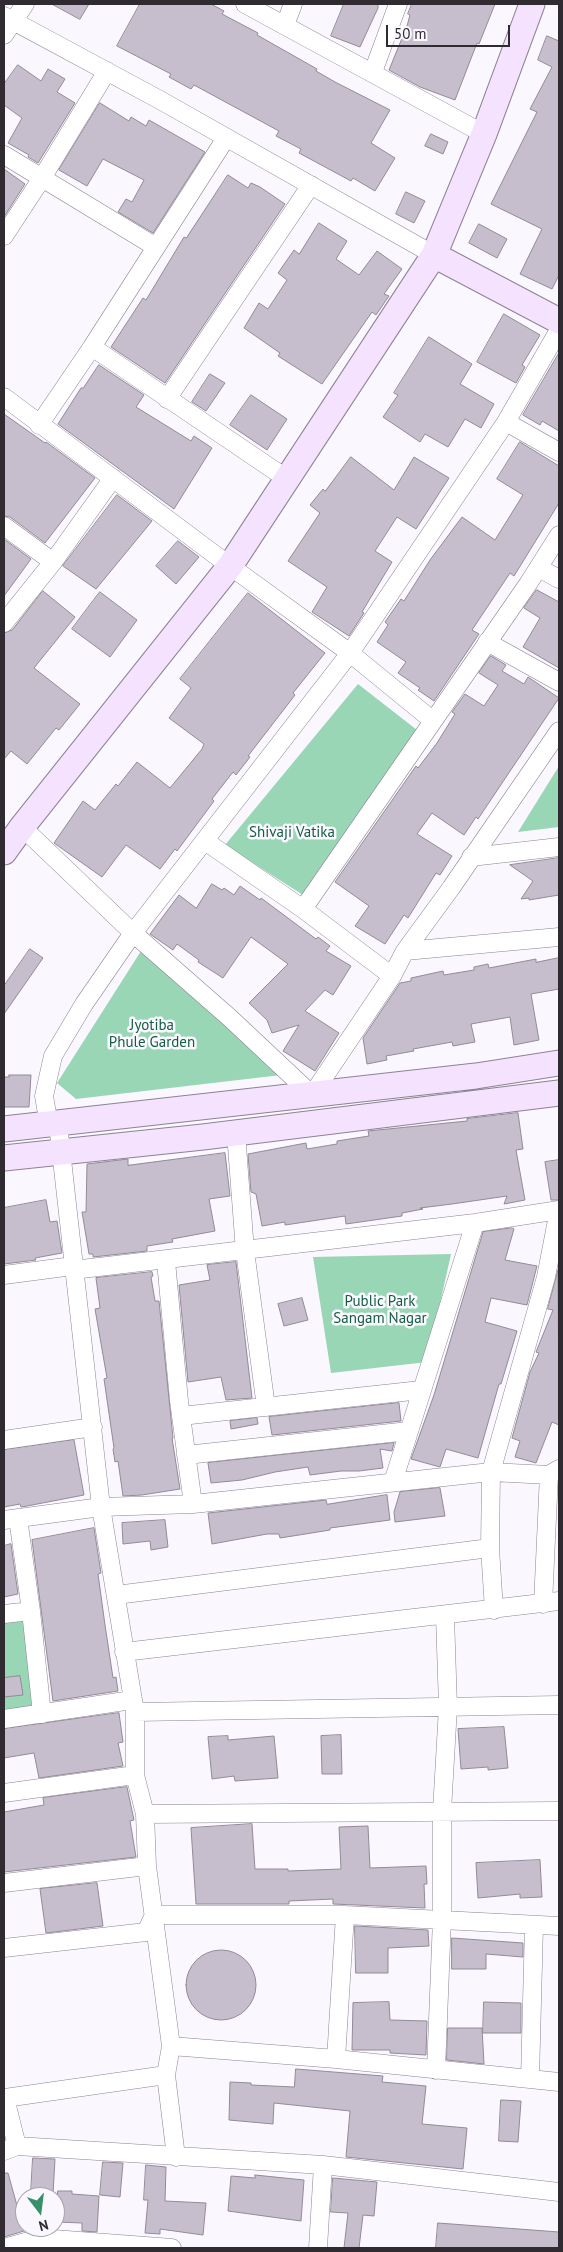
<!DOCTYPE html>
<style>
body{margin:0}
#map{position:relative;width:563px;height:2252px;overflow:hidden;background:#fbf7fe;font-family:"PT Sans",sans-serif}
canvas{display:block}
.frame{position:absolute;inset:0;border:5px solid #2f2b31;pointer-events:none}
.north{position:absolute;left:15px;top:2187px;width:50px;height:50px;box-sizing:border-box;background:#fbf7fe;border:1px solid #a9a5ac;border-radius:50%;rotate:165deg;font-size:14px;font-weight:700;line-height:20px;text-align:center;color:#2f2b31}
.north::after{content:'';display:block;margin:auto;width:18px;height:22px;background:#369168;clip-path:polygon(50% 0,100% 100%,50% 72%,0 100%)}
.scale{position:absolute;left:386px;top:25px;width:124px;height:22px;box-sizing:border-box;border:2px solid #2f2b31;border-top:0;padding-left:6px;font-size:15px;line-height:18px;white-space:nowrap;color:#2f2b31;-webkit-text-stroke:4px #fbf7fe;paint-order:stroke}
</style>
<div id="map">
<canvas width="563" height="2252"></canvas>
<div class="frame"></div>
<div class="north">N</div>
<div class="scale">50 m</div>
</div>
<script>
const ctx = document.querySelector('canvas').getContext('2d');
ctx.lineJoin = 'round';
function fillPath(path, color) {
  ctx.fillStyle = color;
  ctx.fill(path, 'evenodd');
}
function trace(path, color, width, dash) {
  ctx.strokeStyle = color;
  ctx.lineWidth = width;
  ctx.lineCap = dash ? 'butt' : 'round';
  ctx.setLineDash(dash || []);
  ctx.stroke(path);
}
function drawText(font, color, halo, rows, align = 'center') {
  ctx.font = font + ' "PT Sans",sans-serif';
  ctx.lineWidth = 5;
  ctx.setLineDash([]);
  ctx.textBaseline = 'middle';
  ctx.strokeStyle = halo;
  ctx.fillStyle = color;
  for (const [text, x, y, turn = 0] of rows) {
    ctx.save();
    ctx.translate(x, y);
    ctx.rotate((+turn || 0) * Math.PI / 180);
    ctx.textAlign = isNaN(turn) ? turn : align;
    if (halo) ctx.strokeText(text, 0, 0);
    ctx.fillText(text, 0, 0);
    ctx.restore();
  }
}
fillPath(new Path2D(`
 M358 684 417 730 303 895 225 845Z
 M559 766V827L518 832Z
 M141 951 281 1075 76 1099 57 1083Z
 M451 1254 427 1362 331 1373 313 1257Z
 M28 1616 40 1708 4 1713V1619Z`), '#99d6b5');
const building = new Path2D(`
 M52 4H89L80 19Z
 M140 4H211L224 11 222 14 258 33 257 35 317 69 316 71 335 82 390 110 371 143 395 158 375 191 353 178 351 181 299 153 301 149 276 136 279 131 194 85 191 89 169 77 171 74 117 46Z
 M344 4H378V8L360 47 331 36Z
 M412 4H495L479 44 477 43 455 100 420 87 389 70 407 26 410 15 408 14Z
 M547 36 559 41V275L552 289 520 274 542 229 491 204 537 112 530 109 552 67 538 60Z
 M18 65 41 81 48 69 65 79 57 92 75 103 38 163 28 157 29 155 8 143 22 118 4 105V84Z
 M100 103 129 121 131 117 146 126 149 120 205 152 153 233 118 212 126 199 132 202 144 180 103 159 87 186 59 170Z
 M431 134 448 142 443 154 425 146Z
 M4 169 25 184 4 217Z
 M228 175 248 188 251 183 260 187 285 204 165 383 111 347 143 298 146 300 184 237 186 238Z
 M406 192 425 201 414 223 396 214Z
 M319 223 347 241 336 259 359 275 377 251 402 269 384 294 389 296 376 315 372 312 322 384 278 356 280 353 244 328 259 303 268 309 287 280 278 273 294 250 299 254Z
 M479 224 507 239 497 258 469 243Z
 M504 314 540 335 522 365 525 367 516 383 477 362Z
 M429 337 472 364 460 384 494 404 481 428 465 419 448 447 425 434 420 442 383 417 398 395 394 393Z
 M559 353V431L542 421 540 425 523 415Z
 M99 365 144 395 136 407 191 441 194 436 212 448 174 509 58 424 81 388H83Z
 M210 374 225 383 206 411 192 402Z
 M251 395 287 419 267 450 230 425Z
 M4 414 45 443 46 442 95 478 45 543 10 517 4 516Z
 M520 442 559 466V503L514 576 510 573 472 630 479 634 434 701 418 690 420 688 398 673 406 662 377 642 388 625 385 622 401 599 404 601 430 560 462 517 495 540 523 495 497 479Z
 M351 457 394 490 414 457 449 478 416 529 397 517 375 551 392 562 362 612 364 613 349 636 312 612 327 587 288 561 320 513 310 505 323 489 325 491Z
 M117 495 152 521 96 589 63 566Z
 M4 539 31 559 4 596Z
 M178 541 199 557 176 584 156 566Z
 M537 590 559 602V668L523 647 540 618 524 608Z
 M43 591 75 617 34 668 80 704 59 730 56 728 27 764 11 751 4 759V633L12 630Z
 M100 592 137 620 110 657 72 629Z
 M248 593 325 653 293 693 295 695 248 756 250 757 236 775 233 772 212 799 214 801 177 851 175 849 160 869 126 845 102 877 54 843 83 801 95 810 116 784 118 786 137 762 170 788 202 749 204 744 169 718 191 688 180 679Z
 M491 656 506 665 502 671 524 684 528 677 559 698 478 819 476 817 464 835 432 813 417 834 452 856 440 875 436 873 408 918 404 915 385 944 355 926 369 906 335 882 416 766 418 768 437 743 455 714 452 712 465 694 484 706 498 685 479 673Z
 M559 858V895L529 900V898L521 899 533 881 510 865Z
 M212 884 222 890 224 888 234 895 240 886 260 900 261 898 316 939 318 937 330 946 326 951 351 966 333 995 325 990 305 1011 339 1033 315 1071 283 1051 299 1025 272 1033 267 1020 249 1003 288 964 251 937 223 978 198 962 199 960 177 944 173 950 150 934 179 895 196 908Z
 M30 949 43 958 4 1014V986Z
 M559 958V989L531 994 539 1040 514 1045 510 1017 471 1024 475 1042 453 1046 452 1042 413 1049 414 1051 386 1056 387 1060 367 1064 363 1038 400 983 411 981V978L443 971 444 975 474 970V967L488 964 489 968 536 959V962Z
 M9 1075H31L29 1107H4V1077H9Z
 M518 1113 523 1149 516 1150 525 1200 504 1204 507 1196 452 1204 420 1208 423 1209 402 1213V1216L346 1224 345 1216 285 1225V1222L262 1226 256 1194 251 1192 248 1154 306 1143 307 1149 337 1144V1141L369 1136 368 1131 467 1121V1119Z
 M225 1153 230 1196 209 1199 215 1231 172 1239 173 1242 147 1246V1251L93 1257V1254H89L82 1212H86L87 1164 128 1159V1165Z
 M559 1160V1200H551L545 1162Z
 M46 1200 50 1222 57 1221 62 1253 35 1258 36 1260 4 1264V1208Z
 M512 1228 514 1229 505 1260 537 1266 527 1305 491 1298 485 1322 517 1331 501 1384H499L478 1458 446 1449 440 1467 411 1459 434 1395 483 1232Z
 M236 1262 252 1398 226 1400 221 1377 188 1382 179 1285 210 1280 207 1265Z
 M558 1270 559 1425 552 1422 536 1463 515 1457 520 1441 512 1438 530 1372 539 1353 536 1352 553 1310 548 1309Z
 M152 1272 153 1276 151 1277 155 1301H159L173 1438H172L180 1489 142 1495 123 1496 118 1461 115 1462 113 1449 114 1448 104 1379 107 1378 95 1309 100 1308 96 1278Z
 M302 1298 308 1320 284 1326 278 1304Z
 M399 1403 401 1421 272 1435 269 1417Z
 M257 1418 258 1424 231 1429 230 1421Z
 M74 1440 84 1495 27 1506 21 1507 20 1504 4 1507V1450Z
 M394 1443 392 1451 380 1449 383 1468 359 1471H341L310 1475 308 1467 275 1472 242 1480 211 1483 208 1463Z
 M440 1488 445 1516 395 1522 394 1512 400 1492Z
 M387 1495 390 1520 330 1528V1530L299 1535 280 1538 279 1534H267L212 1544 208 1513 326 1500 327 1504Z
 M165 1520 168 1547 151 1550 150 1541 123 1544 122 1523Z
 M94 1528 101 1573 98 1574 105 1625 113 1678 116 1677 118 1691 53 1701 32 1540Z
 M11 1544 18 1594 4 1597V1546Z
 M20 1676 23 1695 4 1697V1678Z
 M119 1713 123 1742 118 1743 123 1766 39 1778 34 1753 4 1758V1729Z
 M504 1727 508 1768 488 1770V1767L461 1769 458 1729Z
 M341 1735 342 1774H322L321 1736Z
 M228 1736V1740L274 1736 278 1778 235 1781 234 1776 212 1779 208 1737Z
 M127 1787 134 1820 130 1821 136 1857 4 1872V1812L44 1805 43 1798Z
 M252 1824 255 1869H288V1871L341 1869 339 1827 368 1826 370 1868 426 1866 427 1884H424L425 1908 333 1904V1899L289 1901V1904H196L191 1828Z
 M540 1860 542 1897 520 1898V1894L478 1898 476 1863Z
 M97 1883 103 1926 46 1933 40 1889Z
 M355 1926 428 1930 429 1946 388 1948V1973H356Z
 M452 1938 523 1943V1957L486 1954V1969H452Z
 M186 1985a35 35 0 1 1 70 0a35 35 0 1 1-70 0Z
 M389 2002 390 2020 427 2021 426 2055 390 2053V2050H352L353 2003Z
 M484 2002 521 2003V2033H483Z
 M448 2028H482L484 2064 447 2060Z
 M296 2069 383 2076 382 2082 426 2086 422 2124 467 2128 463 2169 346 2157 350 2111 274 2103 273 2124 229 2120 230 2082 251 2083V2085L294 2087Z
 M501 2100 521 2101 518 2142 499 2141Z
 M33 2158 55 2159 53 2194 31 2192Z
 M103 2162 123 2163 120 2197 100 2195Z
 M146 2165 166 2167 165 2201 206 2203 203 2235 160 2229V2234L145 2233 148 2200H144Z
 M4 2173H8L24 2231 4 2237Z
 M255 2175 304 2180 301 2221 228 2211 231 2176 255 2178Z
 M333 2178 377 2182 374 2216 363 2215 359 2248H344L348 2213 331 2212Z
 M58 2191H72V2194L99 2196 97 2232 82 2231V2223L57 2222Z
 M438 2223 559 2232V2248H436Z`);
fillPath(building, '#c7becd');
trace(building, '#938a98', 1);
const street = new Path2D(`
 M245 4 484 134
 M4 16 160 100 434 255
 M285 25 293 4
 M4 35 25 4
 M373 72 398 4
 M4 155 156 247
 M4 236 42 178 107 71
 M92 347 287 479
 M4 397 230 566 350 653 432 720
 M167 399 311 185
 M506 422 559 452
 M39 425 92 347 226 138
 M4 526 53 562
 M539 568 559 579
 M4 623 53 562 113 478
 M487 642 559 682
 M22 827 133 933 230 1018 312 1095 392 976 405 951 451 888 559 731
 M205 841 303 909 392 976
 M471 857 559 847
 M303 909 528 584 559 535
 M405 951 559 937
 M58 1124 101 1507 135 1712V1775L145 1814 147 1866 171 2046 166 2075 176 2157
 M49 1125 44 1096 53 1056 84 1004 133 933 350 653 506 422 559 330
 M236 1133 245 1251 266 1407
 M166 1261 179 1401 193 1504
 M73 1270 475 1223 559 1210
 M4 1275 73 1266
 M181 1416 421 1390
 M4 1440 93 1427
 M186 1455 409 1431
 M393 1482 475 1223
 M18 1518 31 1611 42 1714
 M4 1520 101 1507 193 1504 491 1472 549 1475 559 1469
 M116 1595 490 1548
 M543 1604 549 1475
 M494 1610 490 1548 491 1472 546 1277 559 1210
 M4 1614 31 1611
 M124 1652 559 1601
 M135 1712 559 1705
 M4 1719 132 1700
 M4 1793 135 1775
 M145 1814 559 1811
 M4 1883 147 1866
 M154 1915H345L559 1926
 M4 1948 146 1932 154 1915
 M171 2046 336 2059 559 2082
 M336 2059 345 1915
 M436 2070 442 1919V1811L448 1707 445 1616
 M530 2079 534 1925
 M17 2146 5 2098 166 2075
 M4 2151 17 2146 323 2165 559 2192
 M4 2248 40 2238 172 2248
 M318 2248 323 2165`);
const secondary = new Path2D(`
 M434 255 559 321
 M4 852 22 827 230 566 434 255 484 134 532 4
 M4 1129 476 1076 559 1063
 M4 1158 203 1137 559 1093`);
trace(street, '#8c8391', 19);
trace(secondary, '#8c8391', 27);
trace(street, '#fff', 18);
trace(secondary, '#f4e2fe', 25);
drawText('15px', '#115e3f', '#fbf7fe', [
 ["Shivaji Vatika",292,833],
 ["Jyotiba",152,1026],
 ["Phule Garden",152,1043],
 ["Public Park",380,1302],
 ["Sangam Nagar",380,1319]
]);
</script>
